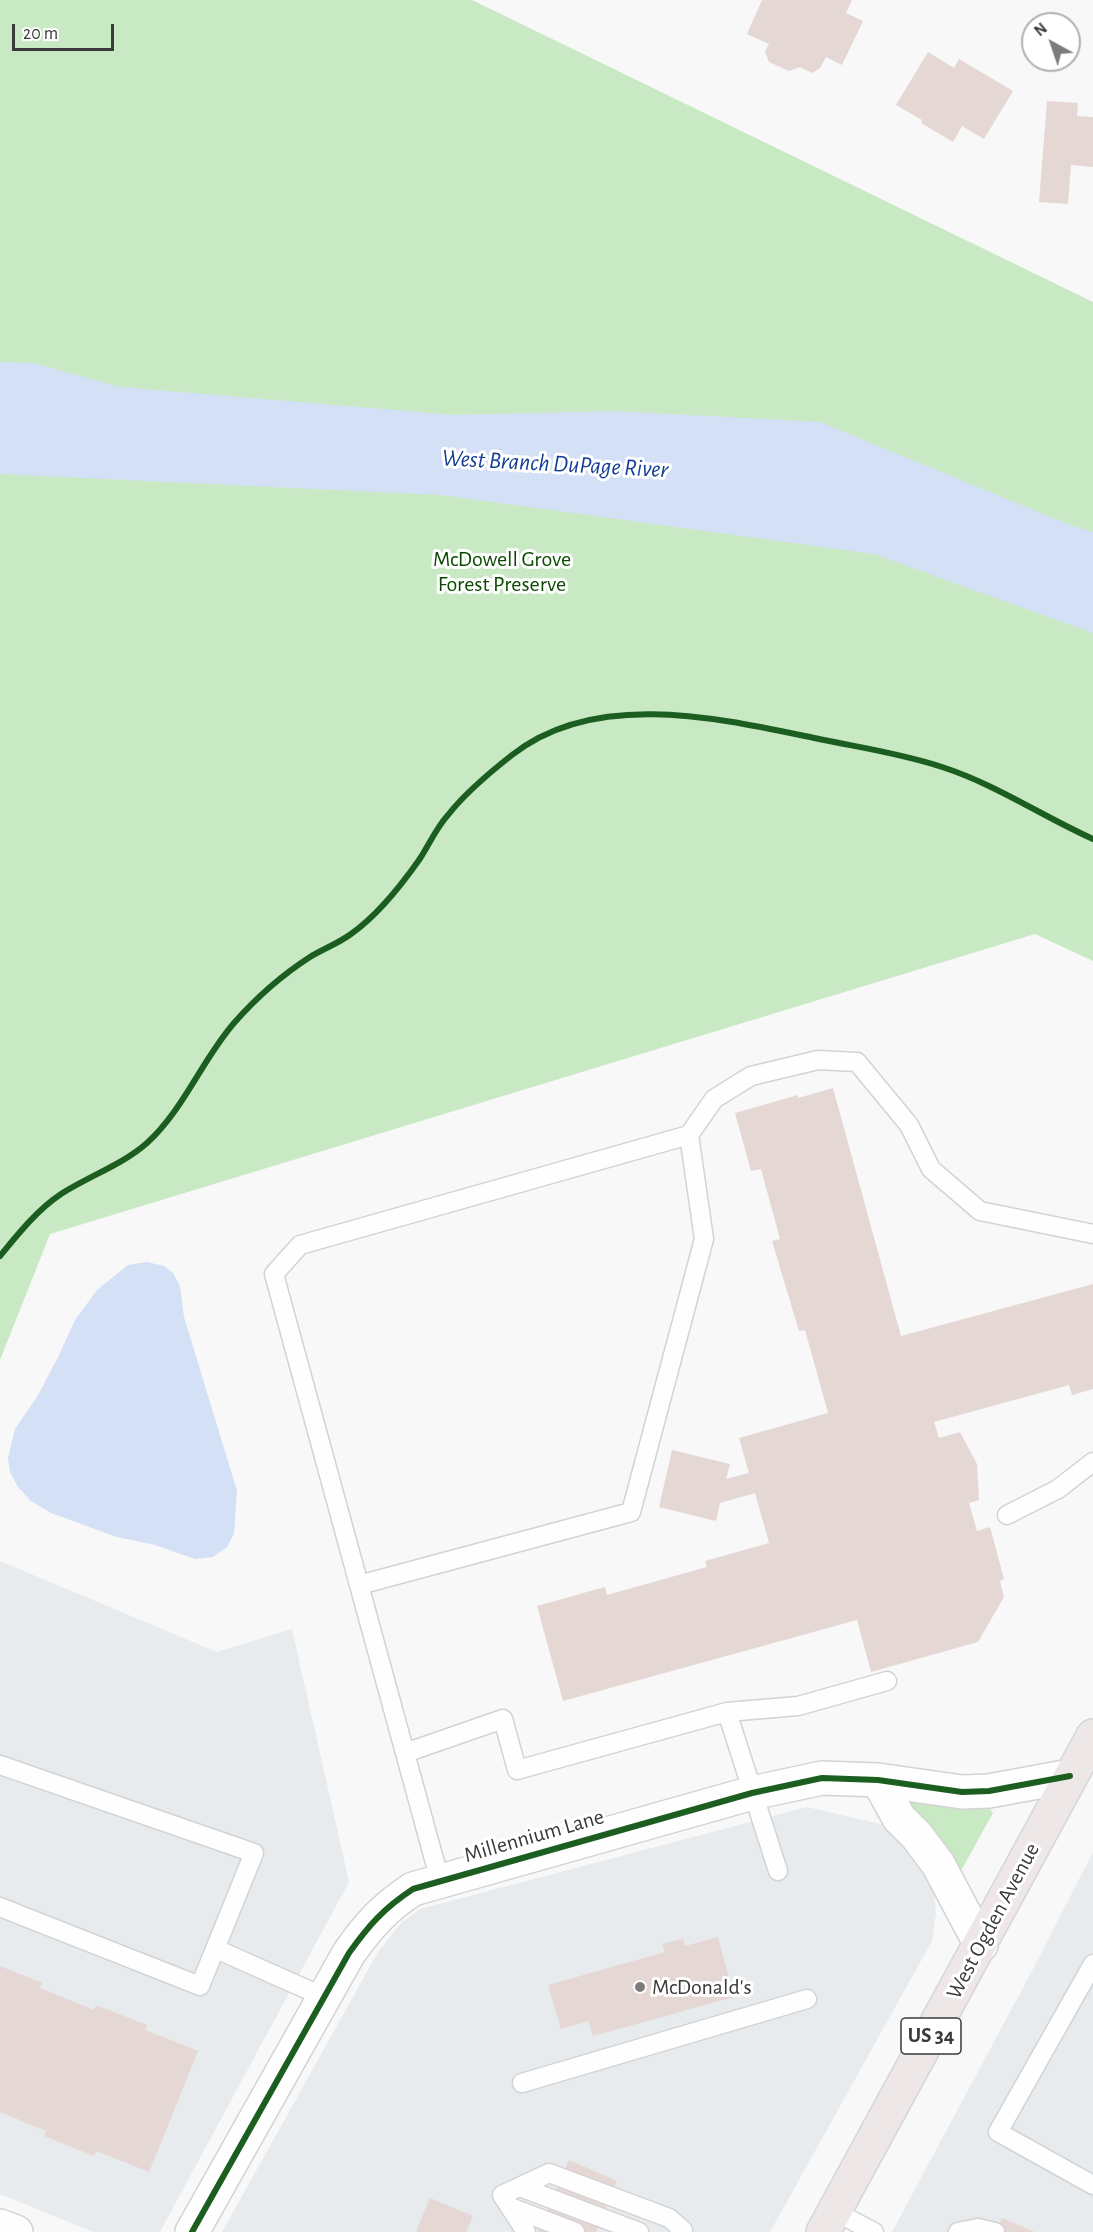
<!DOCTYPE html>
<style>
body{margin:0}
#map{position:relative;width:1093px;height:2232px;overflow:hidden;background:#f8f8f8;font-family:"Alegreya Sans",sans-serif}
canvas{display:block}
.north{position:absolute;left:1021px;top:12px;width:60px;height:60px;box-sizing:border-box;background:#fff;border:2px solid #b0b0b0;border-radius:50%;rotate:320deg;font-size:16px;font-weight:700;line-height:24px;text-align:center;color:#3a3a3a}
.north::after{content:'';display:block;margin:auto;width:21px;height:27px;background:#7c7c7c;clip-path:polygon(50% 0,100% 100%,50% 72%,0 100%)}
.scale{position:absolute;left:12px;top:24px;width:102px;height:27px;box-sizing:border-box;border:3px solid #3a3a3a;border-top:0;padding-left:8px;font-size:18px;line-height:21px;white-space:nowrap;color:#3a3a3a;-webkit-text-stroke:4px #fff;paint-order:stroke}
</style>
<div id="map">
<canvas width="1093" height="2232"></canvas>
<div class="north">N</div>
<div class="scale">20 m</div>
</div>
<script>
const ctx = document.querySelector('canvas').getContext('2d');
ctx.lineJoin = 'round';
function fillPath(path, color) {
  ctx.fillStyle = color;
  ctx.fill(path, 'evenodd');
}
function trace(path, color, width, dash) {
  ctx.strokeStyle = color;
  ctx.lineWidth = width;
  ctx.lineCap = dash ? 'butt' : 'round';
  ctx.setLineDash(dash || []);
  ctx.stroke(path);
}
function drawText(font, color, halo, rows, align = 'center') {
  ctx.font = font + ' "Alegreya Sans",sans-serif';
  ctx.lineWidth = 6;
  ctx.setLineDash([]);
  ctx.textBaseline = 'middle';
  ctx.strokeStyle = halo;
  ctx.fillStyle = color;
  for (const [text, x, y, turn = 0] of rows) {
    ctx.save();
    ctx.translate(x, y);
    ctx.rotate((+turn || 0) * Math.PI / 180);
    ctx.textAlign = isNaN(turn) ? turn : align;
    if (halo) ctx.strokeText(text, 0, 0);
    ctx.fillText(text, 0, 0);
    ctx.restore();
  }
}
fillPath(new Path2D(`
 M0 1561 217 1652 292 1629 349 1882 160 2232H93L0 2194Z
 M807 1807 885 1825 909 1841 934 1891 936 1913 932 1941 770 2232H222L378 1952 400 1924 420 1909Z
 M1093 1852V2232H892L1033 1969Z`), '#e7ebee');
fillPath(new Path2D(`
 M0 0H472L1093 302V961L1035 934 50 1234 0 1360Z
 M905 1793 934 1806 967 1808 989 1807 993 1813 962 1869 956 1871 895 1796Z`), '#c9e9c5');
fillPath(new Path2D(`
 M0 362 33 363 120 387 455 415 615 411 820 422 1070 525 1093 532V633L874 554 441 495 0 474Z
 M147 1262 164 1266 173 1273 180 1286 184 1317 237 1491 234 1534 227 1547 213 1557 195 1559 155 1545 117 1537 51 1513 31 1501 18 1487 10 1472 8 1458 15 1429 37 1397 58 1357 75 1320 97 1290 128 1265Z`), '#d4e0f5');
fillPath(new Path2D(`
 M762 0H852L846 13 863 21 842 65 826 57 820 68 812 73 800 67 789 71 769 62 765 51 769 44 747 34Z
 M928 52 954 68 959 59 1013 91 984 139 962 126 953 142 921 123 922 120 896 105Z
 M1047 101 1078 103 1077 116 1093 117V167L1071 165 1068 204 1039 202Z
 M833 1088 901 1336 1093 1284V1389L1072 1395 1069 1385 934 1422 939 1438 960 1432 977 1464 979 1500 969 1503 977 1531 990 1527 1004 1579 1000 1581 1004 1597 978 1642 871 1672 857 1620 563 1701 537 1606 605 1587 607 1595 707 1567 705 1561 769 1543 755 1493 720 1503 716 1521 659 1507 672 1450 730 1464 726 1479 749 1473 739 1438 828 1413 805 1330 799 1331 772 1241 780 1239 761 1169 751 1171 735 1113 798 1095V1098Z
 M718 1937 734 1997 593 2036 588 2021 561 2029 548 1985 665 1952 662 1944 683 1939 685 1946Z
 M0 1966 42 1983 40 1988 94 2010 96 2005 147 2025 145 2030 198 2051 149 2172 97 2151 94 2156 44 2136 46 2131 0 2112Z
 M569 2160 617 2181 596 2232H538Z
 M430 2198 473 2216 466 2232H416Z
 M1002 2218 1035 2232H996Z`), '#e5d7d3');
const lane = new Path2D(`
 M689 1135 714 1099 751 1076 818 1060 857 1062 909 1125 931 1169 980 1211 1093 1234
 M1007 1515 1058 1489 1093 1462
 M359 1585 631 1512 704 1239 689 1135 300 1245 274 1274 405 1753
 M727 1712 798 1706 887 1681
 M0 1765 254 1853 200 1986 0 1907
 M440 1881 405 1753 503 1719 517 1770 727 1712 778 1871
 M216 1949 324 1997
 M1093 1964 998 2132 1093 2185
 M522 2083 807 1999
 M520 2187 639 2232
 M510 2207 575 2232
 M834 2211 874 2232
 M526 2232 502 2195 549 2173 669 2218 683 2230
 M958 2232 978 2228 995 2232`);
const street = new Path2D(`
 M878 1780 899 1818 917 1836 938 1864 981 1945
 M192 2232 349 1953C369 1925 384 1908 413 1889L752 1793 822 1778 878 1780 962 1792 989 1791 1070 1776`);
const secondary = new Path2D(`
 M0 2226 16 2232`);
const primary = new Path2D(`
 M823 2232 1093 1736`);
trace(lane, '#d3d3d3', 21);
trace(street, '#d3d3d3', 36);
trace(secondary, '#d3d3d3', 36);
trace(primary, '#d5d5d5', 36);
trace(lane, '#fefefe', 18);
trace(street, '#fefefe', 33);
trace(secondary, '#fefefe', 33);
trace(primary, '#ede8e7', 33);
trace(new Path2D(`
 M0 1256C18 1234 37 1210 61 1194 89 1176 122 1165 147 1143 184 1109 202 1060 234 1023 256 998 282 975 310 957 323 949 339 943 351 934 378 915 400 887 419 860 429 845 436 828 448 815 466 792 489 773 512 755 598 687 726 720 824 740 863 748 903 754 942 767 995 784 1042 816 1093 839
 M192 2232 349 1953C369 1925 384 1908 413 1889L752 1793 822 1778 878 1780 962 1792 989 1791 1070 1776`), '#1b5e20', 6);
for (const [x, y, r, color] of [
 [640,1987,6,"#7c7c7c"]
]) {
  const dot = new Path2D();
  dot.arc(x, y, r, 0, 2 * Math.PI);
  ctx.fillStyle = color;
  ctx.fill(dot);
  trace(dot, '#fff', 2);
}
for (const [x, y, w] of [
 [931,2036,60]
]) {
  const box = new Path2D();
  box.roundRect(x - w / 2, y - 18, w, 36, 4.5);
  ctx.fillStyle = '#fff';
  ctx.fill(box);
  trace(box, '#3a3a3a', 1.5);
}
drawText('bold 21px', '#3a3a3a', null, [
 ["US 34",931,2036]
]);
drawText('22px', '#0b4b01', '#fff', [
 ["McDowell Grove",502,559],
 ["Forest Preserve",502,584]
]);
drawText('22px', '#3a3a3a', '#fff', [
 ["Millennium Lane",534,1836,-16],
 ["West Ogden Avenue",993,1921,-62]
]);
drawText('22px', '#3a3a3a', '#fff', [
 ["McDonald's",652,1987]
], 'left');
drawText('italic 24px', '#143e93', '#fff', [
 ["West Branch DuPage River",555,464,3]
]);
</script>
